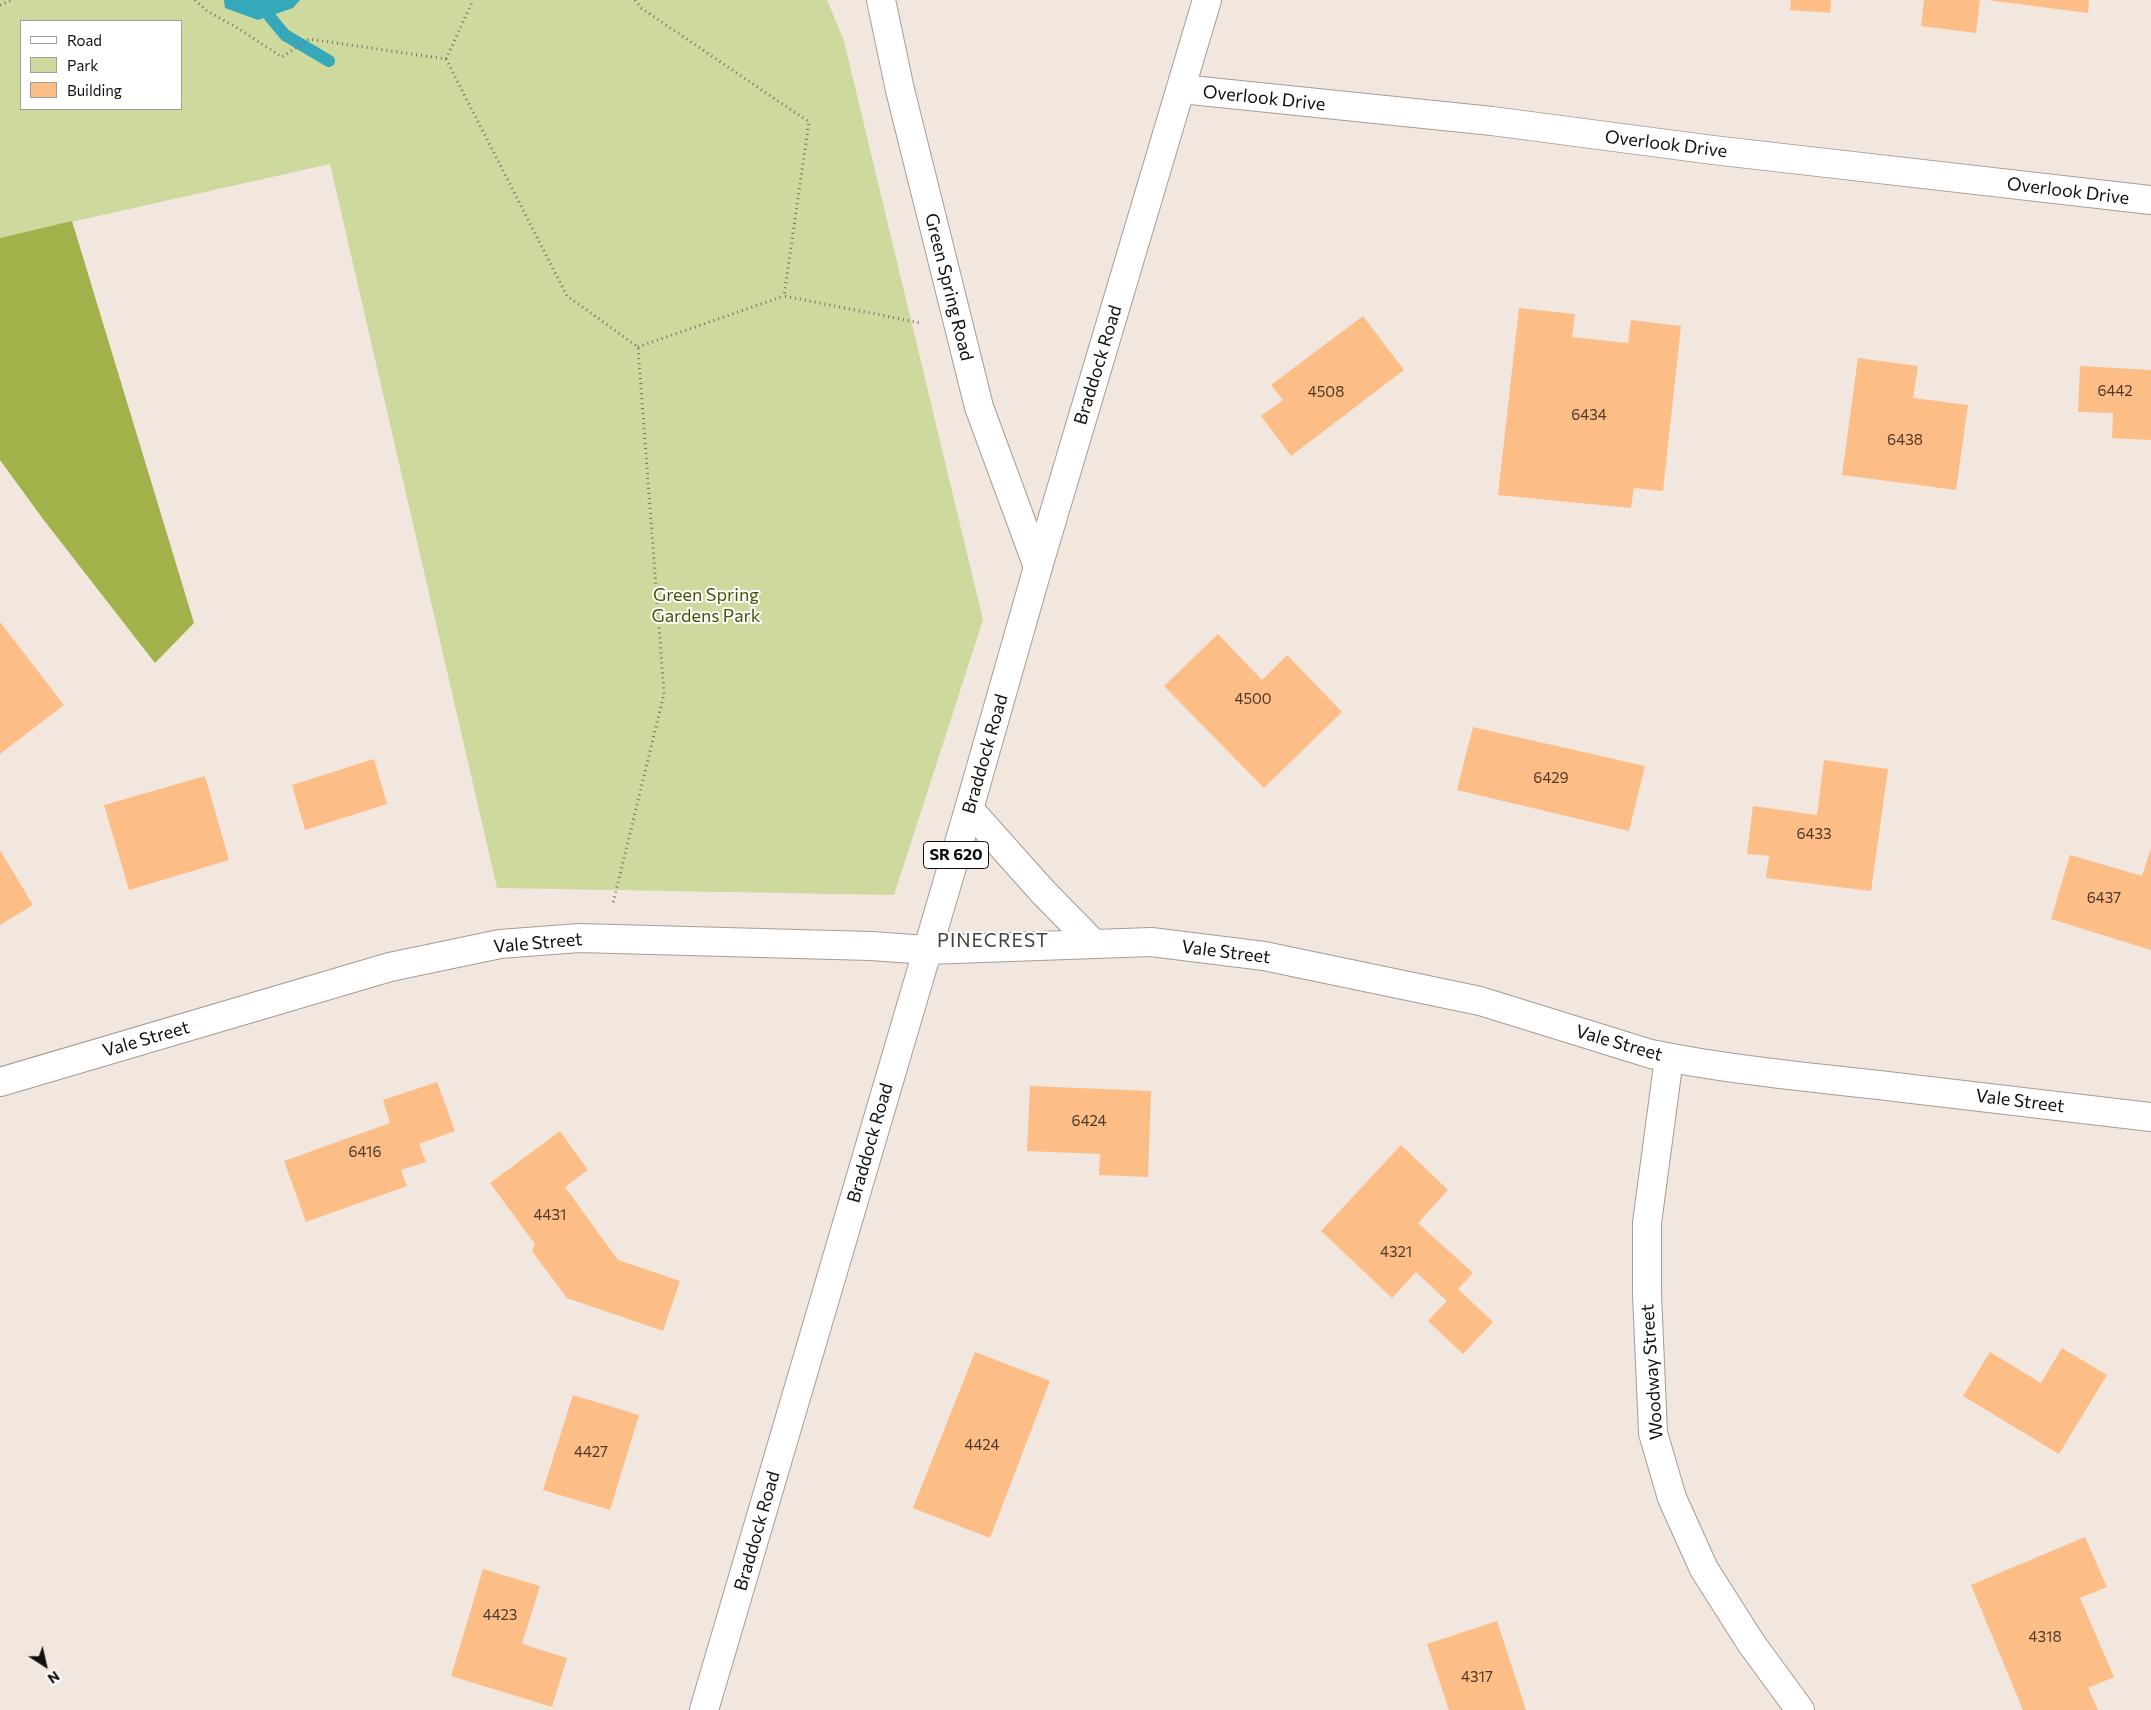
<!DOCTYPE html>
<style>
body{margin:0}
#map{position:relative;width:2151px;height:1710px;overflow:hidden;background:#f2e7df;font-family:Commissioner,sans-serif}
canvas{display:block}
.legend{position:absolute;left:20px;top:20px;width:162px;height:90px;box-sizing:border-box;background:#fff;border:1px solid #a09f9e;margin:0;padding:6px 9px;list-style:none;font-size:15px;color:#120f0c}
.legend li{display:flex;align-items:center;gap:10px;height:25px}
.legend b{width:25px;border:1px solid #a09f9e}
.north{position:absolute;left:20px;top:1640px;width:50px;height:50px;-webkit-text-stroke:4px #fff;paint-order:stroke;rotate:145deg;font-size:14px;font-weight:700;line-height:20px;text-align:center;color:#120f0c}
.north::after{content:'';display:block;margin:auto;width:18px;height:22px;background:#120f0c;clip-path:polygon(50% 0,100% 100%,50% 72%,0 100%)}
</style>
<div id="map">
<canvas width="2151" height="1710"></canvas>
<ul class="legend">
<li><b style="height:6px;background:#fff"></b>Road</li>
<li><b style="height:14px;background:#ced99d"></b>Park</li>
<li><b style="height:14px;background:#fdbd86"></b>Building</li>
</ul>
<div class="north">N</div>
</div>
<script>
const ctx = document.querySelector('canvas').getContext('2d');
ctx.lineJoin = 'round';
function fillPath(path, color) {
  ctx.fillStyle = color;
  ctx.fill(path, 'evenodd');
}
function trace(path, color, width, dash) {
  ctx.strokeStyle = color;
  ctx.lineWidth = width;
  ctx.lineCap = dash ? 'butt' : 'round';
  ctx.setLineDash(dash || []);
  ctx.stroke(path);
}
function drawText(font, color, halo, rows, align = 'center') {
  ctx.font = font + ' Commissioner,sans-serif';
  ctx.lineWidth = 4;
  ctx.setLineDash([]);
  ctx.textBaseline = 'middle';
  ctx.strokeStyle = halo;
  ctx.fillStyle = color;
  for (const [text, x, y, turn = 0] of rows) {
    ctx.save();
    ctx.translate(x, y);
    ctx.rotate((+turn || 0) * Math.PI / 180);
    ctx.textAlign = isNaN(turn) ? turn : align;
    if (halo) ctx.strokeText(text, 0, 0);
    ctx.fillText(text, 0, 0);
    ctx.restore();
  }
}
fillPath(new Path2D(`
 M0 0H827L844 41 983 620 894 895 497 888 330 164 0 238ZM21 21H181V109H21Z`), '#ced99d');
fillPath(new Path2D(`
 M72 221 194 623 155 663 43 519 0 460V238Z`), '#a2b14a');
fillPath(new Path2D(`
 M224 0H300L293 8 258 20 225 8Z`), '#35a9ba');
trace(new Path2D(`
 M270 17 285 35 329 61`), '#35a9ba', 12);
fillPath(new Path2D(`
 M1791 0H1831L1830 13 1790 10Z
 M1924 0H1980L1976 33 1921 26Z
 M1987 0H2089L2088 13Z
 M1519 308 1575 314 1572 337 1628 343 1631 320 1681 326 1663 491 1634 488 1631 508 1498 495Z
 M1363 316 1404 370 1291 456 1261 416 1283 400 1271 385Z
 M1858 358 1918 366 1913 398 1968 405 1956 490 1842 475Z
 M2080 366 2151 370V440L2112 438 2113 413 2078 412Z
 M0 622 64 705 0 754Z
 M1218 634 1262 680 1287 655 1342 712 1264 788 1164 686Z
 M1473 727 1645 766 1629 831 1457 790Z
 M374 759 387 804 305 830 292 785Z
 M1824 760 1888 769 1871 891 1766 878 1769 856 1747 854 1753 806 1817 815Z
 M205 776 229 860 129 890 104 805Z
 M2151 848V950L2051 919 2070 855 2142 876Z
 M0 850 33 905 0 925Z
 M437 1082 455 1131 419 1144 426 1162 401 1170 407 1186 306 1222 284 1161 390 1123 383 1100Z
 M1030 1086 1151 1091 1148 1177 1099 1175 1100 1154 1027 1151Z
 M560 1131 588 1170 565 1187 618 1260 680 1281 663 1331 567 1298 532 1251 535 1244 490 1183Z
 M1401 1145 1448 1190 1418 1223 1473 1273 1458 1289 1493 1322 1463 1354 1428 1321 1447 1301 1416 1272 1392 1298 1321 1231Z
 M2062 1348 2107 1375 2059 1454 1963 1396 1990 1352 2041 1383Z
 M975 1352 1050 1381 990 1538 913 1508Z
 M573 1395 639 1415 610 1510 543 1490Z
 M2085 1537 2107 1587 2080 1598 2114 1677 2088 1688 2098 1710H2023L1971 1585Z
 M483 1569 540 1586 522 1644 567 1658 552 1707 451 1676Z
 M1497 1621 1526 1710H1449L1427 1644Z`), '#fdbd86');
const street = new Path2D(`
 M881 0 900 90 979 407 1038 567
 M1181 89 1492 121 1713 150 2151 200
 M969 809 1043 892 1094 944
 M1669 1058 1647 1223V1294L1653 1433 1672 1498 1704 1569 1751 1643 1800 1710
 M0 1082 390 967 500 944 579 938 871 946 927 950 1151 942 1264 956 1480 1001 1651 1054C1729 1070 1808 1077 1887 1086 1975 1096 2063 1106 2151 1117`);
const primary = new Path2D(`
 M704 1710 969 809 1038 567 1207 0`);
trace(street, '#a69c94', 30);
trace(primary, '#a69c94', 30);
trace(new Path2D(`
 M195 0 207 11 236 27 282 57 309 39 446 59 567 296 638 347 664 694 613 903
 M635 0 641 8 809 122 784 296 921 323
 M0 5 12 0
 M446 59 473 0
 M638 347 784 296`), '#77706b', 3, [1, 4]);
trace(street, '#fff', 28);
trace(primary, '#fff', 28);
drawText('15px', '#4d3a2a', null, [
 ["6442",2115,391],
 ["4508",1326,392],
 ["6434",1589,415],
 ["6438",1905,440],
 ["4500",1253,699],
 ["6429",1551,778],
 ["6433",1814,834],
 ["6437",2104,898],
 ["6424",1089,1121],
 ["6416",365,1152],
 ["4431",550,1215],
 ["4321",1396,1252],
 ["4424",982,1445],
 ["4427",591,1452],
 ["4423",500,1615],
 ["4318",2045,1637],
 ["4317",1477,1677]
]);
for (const [x, y, w] of [
 [956,855,65]
]) {
  const box = new Path2D();
  box.roundRect(x - w / 2, y - 13.5, w, 27, 4);
  ctx.fillStyle = '#fff';
  ctx.fill(box);
  trace(box, '#120f0c', 1);
}
drawText('bold 16px', '#120f0c', null, [
 ["SR 620",956,855]
]);
drawText('18px', '#120f0c', '#fff', [
 ["Overlook Drive",1264,98,6],
 ["Overlook Drive",1666,144,7],
 ["Overlook Drive",2068,191,7],
 ["Green Spring Road",949,287,76],
 ["Braddock Road",1098,365,-73],
 ["Braddock Road",985,754,-74],
 ["Vale Street",538,943,-5],
 ["Vale Street",1226,952,7],
 ["Vale Street",146,1039,-16],
 ["Vale Street",1619,1043,16],
 ["Vale Street",2020,1101,7],
 ["Braddock Road",870,1143,-74],
 ["Woodway Street",1652,1372,-94],
 ["Braddock Road",757,1531,-74]
]);
drawText('18px', '#495100', '#fff', [
 ["Green Spring",706,595],
 ["Gardens Park",706,616]
]);
ctx.letterSpacing = '1px';
drawText('19px', '#473f38', '#fff', [
 ["PINECREST",993,941]
]);
ctx.letterSpacing = '0px';
</script>
